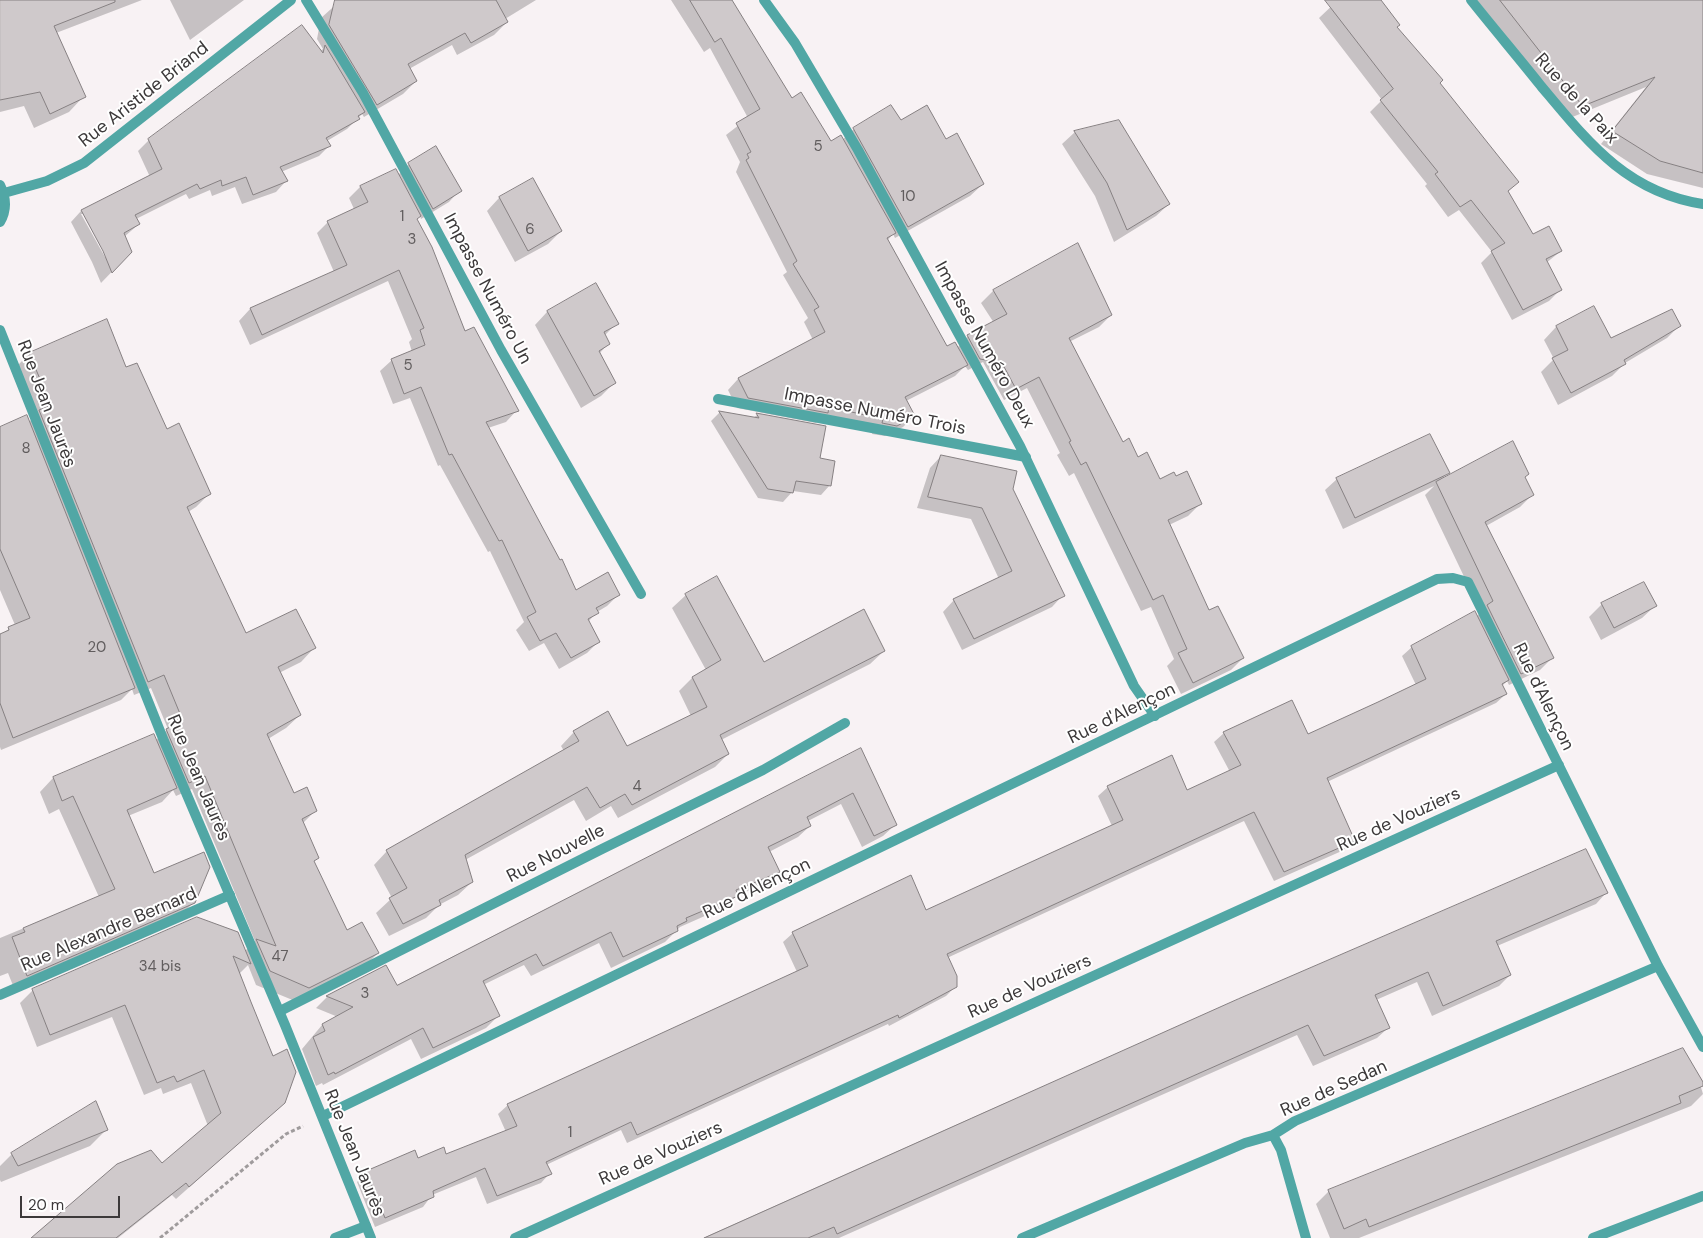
<!DOCTYPE html>
<meta charset="utf-8">
<style>
body{margin:0}
#map{position:relative;width:1703px;height:1238px;overflow:hidden;background:#f8f2f4;font-family:"DM Sans",sans-serif}
canvas{display:block}
.scale{position:absolute;left:20px;top:1196px;width:100px;height:22px;box-sizing:border-box;border:2px solid #3c393a;border-top:0;padding-left:6px;font-size:15px;line-height:18px;white-space:nowrap;color:#3c393a;-webkit-text-stroke:4px #fff;paint-order:stroke}
</style>
<div id="map">
<canvas width="1703" height="1238"></canvas>
<div class="scale">20 m</div>
</div>
<script>
const ctx = document.querySelector('canvas').getContext('2d');
ctx.lineJoin = 'round';
function fillPath(path, color) {
  ctx.fillStyle = color;
  ctx.fill(path, 'evenodd');
}
function trace(path, color, width, dash) {
  ctx.strokeStyle = color;
  ctx.lineWidth = width;
  ctx.lineCap = dash ? 'butt' : 'round';
  ctx.setLineDash(dash || []);
  ctx.stroke(path);
}
function drawText(font, color, halo, rows, align = 'center') {
  ctx.font = font + ' "DM Sans",sans-serif';
  ctx.lineWidth = 4;
  ctx.setLineDash([]);
  ctx.textBaseline = 'middle';
  ctx.strokeStyle = halo;
  ctx.fillStyle = color;
  for (const [text, x, y, turn = 0] of rows) {
    ctx.save();
    ctx.translate(x, y);
    ctx.rotate((+turn || 0) * Math.PI / 180);
    ctx.textAlign = isNaN(turn) ? turn : align;
    if (halo) ctx.strokeText(text, 0, 0);
    ctx.fillText(text, 0, 0);
    ctx.restore();
  }
}
fillPath(new Path2D(`
 M0 0H142L56 33 84 96 69 112 34 128 24 106 0 112Z
 M170 0H244L190 40Z
 M341 0H536L505 19 507 22 494 35 457 55 452 45 409 69 416 81 403 94 364 117 362 114 347 129 327 141 329 146 319 156 281 172 286 181 276 192 242 204 235 187 212 196 210 190 189 199 186 194 136 219 139 224 124 237 131 252 101 283 92 262 71 222 81 211 150 177 138 151 149 140 320 51 323 49 317 39 321 18ZM81 214H84L107 256 105 257Z
 M671 0H728L791 99 830 142 842 140 854 129 901 122 945 141 983 184 970 196 895 238 893 234 887 241 946 348H957L968 336 994 323 981 303 993 291 1077 245 1111 315 1099 327 1069 342 1122 443 1160 480 1200 504 1188 516 1169 525 1209 612 1243 658 1231 670 1181 694 1167 666 1174 659 1151 607 1141 611 1074 473 1069 476 1057 455 1060 453 1027 388 1004 400 983 362 968 370 965 366 955 376 906 401 914 416 903 427 885 436 872 434 873 429 821 418 816 423 737 408 728 390 738 379 813 340 804 322 808 318 783 275 787 272 736 172 740 162 726 135 748 118 710 48 704 52Z
 M1338 0H1380L1396 27 1438 83 1517 182 1507 193 1532 236 1561 251 1546 263 1560 290 1549 301 1512 320 1481 263 1492 252 1459 210 1448 217 1425 186 1427 184 1370 112 1382 100 1319 18Z
 M1477 0H1703V188L1647 174 1601 144 1646 87 1570 118Z
 M1119 121 1169 204 1156 216 1114 242 1095 196 1062 144 1075 132Z
 M409 164 460 190 449 202 421 219 420 216 416 219 464 332 517 410 506 422 488 428 576 592 618 595 607 606 597 612 588 622 598 642 587 653 559 669 544 643 529 651 516 630 524 622 490 551 488 552 440 465 438 466 410 398 393 404 380 371 392 360 412 352 409 342 412 339 388 281 250 345 239 321 250 309 334 272 317 233 328 222 354 209 349 198 360 187 398 175Z
 M533 180 561 231 548 244 515 262 487 211 499 198Z
 M596 285 617 323 604 336 608 344 599 354 614 383 601 396 581 408 535 325 547 312Z
 M1593 308 1611 340 1679 326 1667 338 1625 363 1612 376 1558 405 1541 372 1554 359 1544 340 1556 327Z
 M29 354 126 369 209 494 196 507 188 512 246 635 314 648 301 662 279 673 300 715 286 728 268 739 294 795 315 811 302 824 318 858 313 862 346 931 378 953 364 967 295 1001 256 985 248 965 239 974 284 1103 176 1199 172 1195 118 1238H34L162 1165 208 1126 191 1083 163 1094 161 1088 144 1095 112 1017 37 1047 20 1003 33 990 245 951 255 941 192 789 176 796 173 790 162 802 128 816 153 874 194 902 180 916 14 988 8 973 0 976V938L99 897 59 809 49 814 40 792 53 778 153 736 155 741 168 729 151 688 134 695 132 689 121 700 1 750 0 747V635L15 625 0 590V429L28 423 36 415 16 367Z
 M720 412 753 418 757 415 824 427 818 459 830 485 821 495 793 491 783 502 758 498 711 421Z
 M941 456 1011 489 1063 595 1052 607 962 650 943 612 954 600 999 579 971 519 917 508 930 468Z
 M1448 472 1441 480 1524 477 1532 495 1520 507 1486 526 1552 658 1540 670 1509 685 1507 681 1502 686 1506 694 1496 703 1327 782 1353 840 1344 850 1274 881 1244 821 947 958 956 986 946 996 889 1026 888 1024 627 1143 621 1130 546 1165 550 1173 541 1183 487 1204 476 1177 432 1195 423 1207 375 1227 357 1182 367 1172 418 1160 445 1155 506 1132 498 1114 508 1105 797 972 783 942 793 933 926 912 1112 826 1098 796 1108 787 1186 791 1230 772 1214 742 1224 733 1307 736 1416 685 1402 656 1412 647 1476 617 1481 612 1425 495 1434 486 1343 529 1325 490 1337 479Z
 M686 595 763 664 884 651 870 664 721 740 728 754 715 767 618 818 611 806 586 821 574 800 465 860 472 882 458 895 439 905 426 918 389 936 376 913 392 898 374 865 387 851 564 751 561 746 574 732 626 748 691 716 679 691 692 678 706 670 672 608Z
 M1602 604 1655 606 1642 618 1601 640 1589 617Z
 M861 750 895 825 883 836 862 847 841 804 808 821 810 826 798 837 769 852 779 872 767 883 736 896 725 907 680 927 665 942 611 968 599 943 531 976 524 965 483 985 498 1016 486 1028 421 1059 411 1039 323 1085 322 1083 316 1086 302 1049 322 1025 338 1017 316 1008 327 997 386 967 397 987Z
 M1606 893 1596 904 1497 946 1510 975 1499 986 1432 1016 1417 982 1376 1000 1388 1028 1377 1038 1313 1066 1297 1035 839 1238H703L1005 1103Z
 M1696 1071 1703 1094 1691 1106 1359 1238H1330L1316 1204 1329 1191Z
 M106 1130 90 1146 1 1182 0 1180V1166L12 1154Z`), '#0003');
const building = new Path2D(`
 M0 0H115V2L54 26 86 97 50 114 40 92 0 100Z
 M335 0H496L508 22 471 43 465 33 408 64 417 81 377 105 329 25Z
 M690 0H732L792 98 801 92 831 141 841 135 896 233 887 238 947 346 955 342 968 365 905 397 915 416 897 426 882 423 883 419 829 407 828 413 748 398 738 378 825 332 814 310 819 307 793 264 797 261 746 160 749 158 747 154 751 152 736 123 760 109 721 38 715 42Z
 M1325 0H1381L1400 25 1397 27 1443 80 1440 83 1519 182 1508 191 1533 234 1549 226 1562 251 1546 259 1562 290 1523 310 1491 251 1505 243 1471 200 1460 207 1435 174 1438 172 1380 100 1393 89Z
 M1500 0H1703V173L1660 161 1612 131 1655 77 1583 106Z
 M302 25 323 53 325 45 365 112 358 116 360 119 326 138 331 146 280 167 288 181 253 195 246 177 222 186 221 180 200 189 197 184 135 215 140 224 124 233 132 252 112 273 103 251 81 210 162 169 148 139Z
 M891 105 901 120 927 105 946 139 957 133 984 184 908 227 853 128Z
 M1119 120 1170 204 1127 230 1107 183 1074 131Z
 M436 146 462 191 433 209 408 163Z
 M396 169 421 216 417 219 432 247 465 331 474 327 519 411 486 422 560 560 562 559 576 590 608 572 620 595 596 608 599 613 588 619 600 642 571 658 556 633 540 641 527 617 536 612 502 540 499 541 452 454 449 455 421 387 404 394 391 359 425 345 420 330 424 328 399 270 262 335 250 308 347 265 327 221 368 202 360 186Z
 M533 178 562 231 528 251 499 197Z
 M1078 243 1112 315 1069 338 1123 442 1129 438 1138 457 1147 452 1160 479 1174 472 1176 476 1187 471 1202 504 1168 520 1209 610 1218 606 1244 658 1193 683 1178 653 1187 649 1163 595 1153 600 1086 462 1081 465 1069 442 1071 441 1039 377 1016 389 1002 363 980 359 967 335 1007 314 993 290Z
 M596 283 619 324 604 332 610 344 599 351 616 383 594 396 547 311Z
 M1594 306 1611 338 1672 309 1681 326 1624 360 1626 364 1571 393 1552 358 1568 350 1556 326Z
 M107 319 126 367 137 363 167 429 179 423 211 494 187 507 246 633 296 609 316 648 278 667 301 715 267 734 294 793 307 787 317 811 302 819 319 858 314 861 347 930 362 922 379 953 309 988 270 971 256 939 276 946 254 894 205 776 189 783 166 729 183 721 164 675 148 682 39 410 51 405 29 353Z
 M719 411 759 418 756 413 826 426 820 458 835 461 831 486 796 481 793 493 768 489Z
 M27 415 135 688 13 738 0 703V634L9 630 8 627 30 618 0 549V427Z
 M1430 434 1450 473 1355 518 1336 478Z
 M1513 441 1529 474 1525 477 1534 495 1485 522 1554 658 1521 674 1487 605 1493 601 1436 482Z
 M941 455 1017 471 1013 489 1065 596 974 639 953 599 1012 571 982 508 928 497Z
 M717 576 764 662 864 609 885 651 720 735 729 754 632 805 625 794 600 808 587 787 465 855 473 882 439 900 441 905 403 924 389 898 407 888 386 850 579 741 573 731 608 711 627 746 707 707 692 677 721 660 685 594Z
 M1644 582 1657 606 1614 628 1601 603Z
 M1475 611 1509 680 1502 684 1507 694 1327 778 1355 841 1284 872 1254 812 947 954 957 976V987L899 1018 898 1015 637 1135 631 1122 546 1162 552 1174 497 1196 485 1168 433 1191 434 1197 385 1218 366 1171 415 1150 418 1158 444 1147 446 1154 517 1126 507 1104 808 966 792 932 911 875 926 910 1123 820 1107 786 1172 755 1187 790 1241 765 1223 732 1292 700 1308 734 1378 702 1426 679 1411 646Z
 M154 734 177 788 127 810 154 873 204 852 210 867 195 903 27 976 12 937 25 932 23 928 115 889 73 796 62 801 53 777Z
 M861 748 897 825 874 836 853 793 807 817 811 826 768 847 780 872 736 890 738 896 686 918 687 921 677 926 678 931 623 957 611 932 543 966 536 954 483 981 500 1016 433 1048 423 1028 335 1074 334 1072 328 1075 313 1037 325 1031 322 1024 353 1007 326 996 386 965 397 985Z
 M1586 849 1608 893 1496 941 1511 975 1443 1006 1428 972 1375 995 1390 1028 1324 1056 1308 1025 837 1234 834 1227 808 1238H704L1238 999Z
 M197 917 238 932 251 964 233 956 251 1002 273 1056 287 1049 296 1072 285 1103 189 1187 186 1183 116 1238H31L117 1164 151 1150 162 1163 221 1113 204 1070 177 1082 174 1076 157 1083 125 1005 50 1035 32 989Z
 M1683 1048 1703 1082V1086L1679 1096 1681 1103 1369 1227 1366 1219 1344 1229 1328 1190Z
 M96 1101 108 1130 18 1166 11 1153Z`);
fillPath(building, '#cfc9cb');
trace(building, '#868082', 1);
trace(new Path2D(`
 M160 1238 286 1134 303 1126`), '#9f9b9c', 3, [4, 2.5]);
trace(new Path2D(`
 M718 399 1026 457`), '#51a7a5', 10);
trace(new Path2D(`
 M306 0 363 93 501 350 641 594
 M764 0 795 43 858 150 1020 446 1134 686 1155 716
 M0 995 230 895
 M280 1011 602 849 763 770 845 723
 M323 1116 1437 579 1453 578 1468 582 1658 966 1703 1047
 M1273 1135 1281 1150 1306 1238
 M335 1238 366 1226
 M515 1238 1559 765
 M1022 1238 1245 1143 1273 1135 1295 1121 1658 966
 M1593 1238 1703 1196`), '#51a7a5', 10);
trace(new Path2D(`
 M1471 0C1494 29 1518 57 1541 86 1588 142 1626 192 1703 204
 M0 185C6 197 7 210 0 222
 M4 193 47 181 84 163 291 0
 M0 330 164 741 285 1025 371 1238`), '#51a7a5', 10);
drawText('15px', '#615d5e', null, [
 ["5",818,147],
 ["10",908,197],
 ["1",402,217],
 ["6",530,230],
 ["3",412,240],
 ["5",408,366],
 ["8",26,449],
 ["20",97,648],
 ["4",637,787],
 ["47",280,957],
 ["34 bis",160,967],
 ["3",365,994],
 ["1",570,1133]
]);
drawText('18px', '#3c393a', '#fff', [
 ["Rue Aristide Briand",144,95,-38],
 ["Rue de la Paix",1576,99,48],
 ["Impasse Numéro Un",487,289,62],
 ["Impasse Numéro Deux",984,345,61],
 ["Rue Jean Jaurès",46,404,69],
 ["Impasse Numéro Trois",875,412,11],
 ["Rue d'Alençon",1543,697,64],
 ["Rue d'Alençon",1122,714,-26],
 ["Rue Jean Jaurès",198,778,67],
 ["Rue de Vouziers",1399,820,-24],
 ["Rue Nouvelle",556,854,-27],
 ["Rue d'Alençon",757,889,-26],
 ["Rue Alexandre Bernard",109,930,-23],
 ["Rue de Vouziers",1030,987,-24],
 ["Rue de Sedan",1334,1089,-24],
 ["Rue Jean Jaurès",354,1153,68],
 ["Rue de Vouziers",661,1154,-24]
]);
</script>
